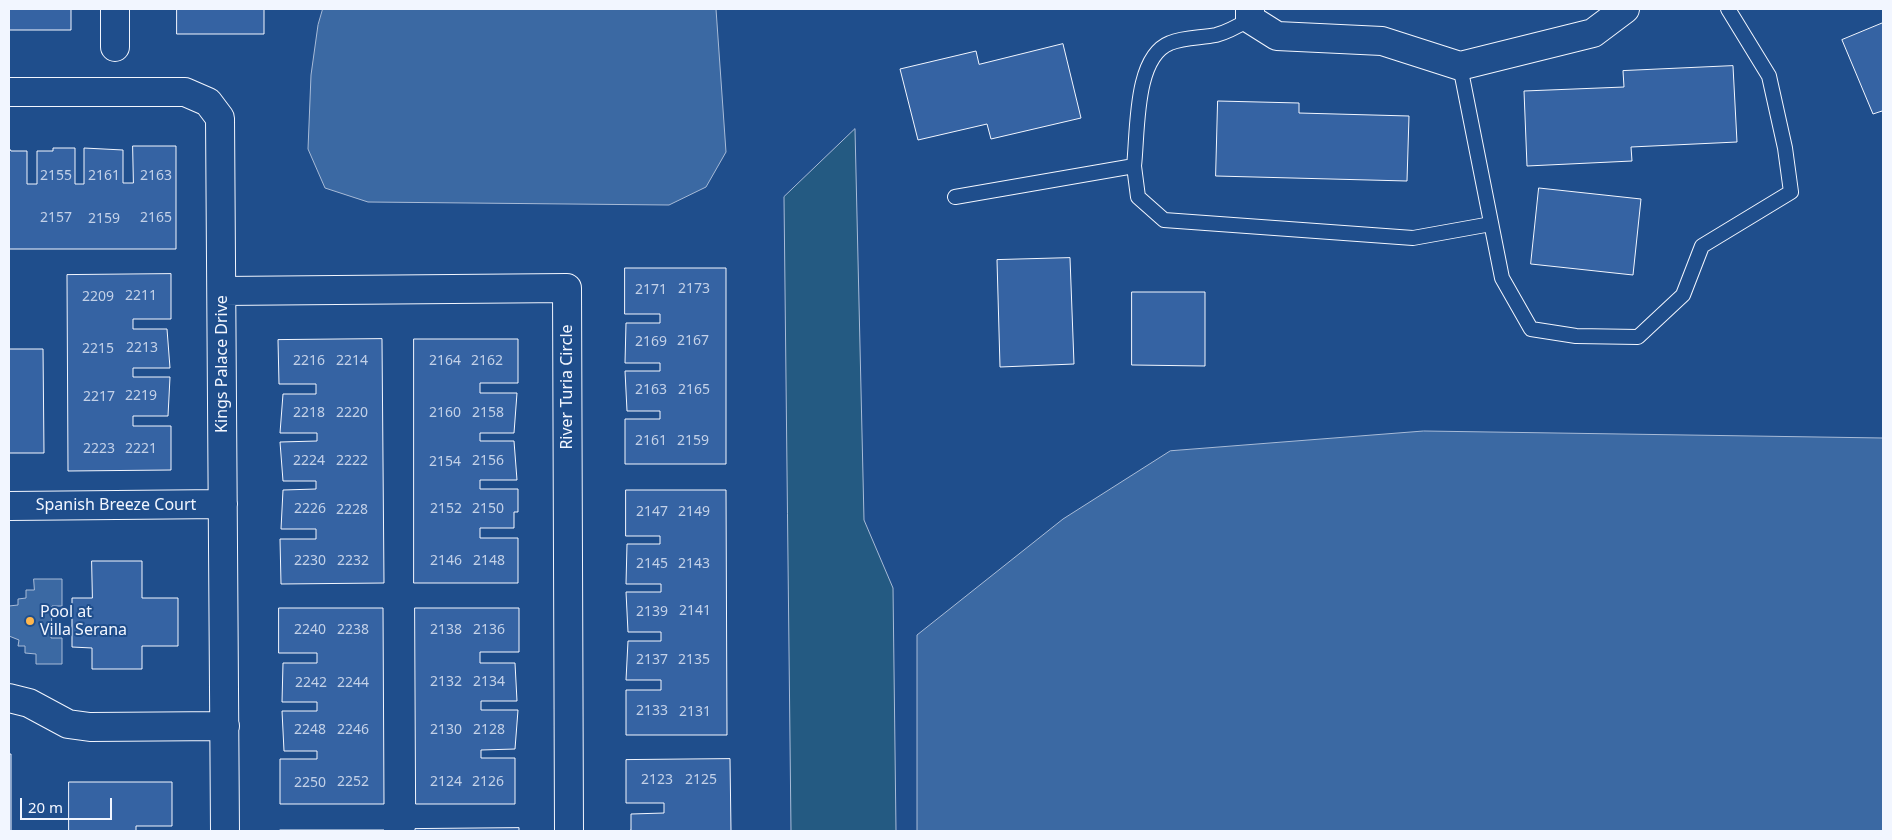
<!DOCTYPE html>
<style>
body{margin:0}
#map{position:relative;width:1892px;height:840px;overflow:hidden;background:#1f4e8c;font-family:"Noto Sans",sans-serif}
canvas{display:block}
.frame{position:absolute;inset:0;border:10px solid #f2f6ff;pointer-events:none}
.scale{position:absolute;left:20px;top:798px;width:92px;height:22px;box-sizing:border-box;border:2px solid #f2f6ff;border-top:0;padding-left:6px;font-size:15px;line-height:18px;white-space:nowrap;color:#f2f6ff;-webkit-text-stroke:4px #1f4e8c;paint-order:stroke}
</style>
<div id="map">
<canvas width="1892" height="840"></canvas>
<div class="frame"></div>
<div class="scale">20 m</div>
</div>
<script>
const ctx = document.querySelector('canvas').getContext('2d');
ctx.lineJoin = 'round';
function fillPath(path, color) {
  ctx.fillStyle = color;
  ctx.fill(path, 'evenodd');
}
function trace(path, color, width, dash) {
  ctx.strokeStyle = color;
  ctx.lineWidth = width;
  ctx.lineCap = dash ? 'butt' : 'round';
  ctx.setLineDash(dash || []);
  ctx.stroke(path);
}
function drawText(font, color, halo, rows, align = 'center') {
  ctx.font = font + ' "Noto Sans",sans-serif';
  ctx.lineWidth = 4;
  ctx.setLineDash([]);
  ctx.textBaseline = 'middle';
  ctx.strokeStyle = halo;
  ctx.fillStyle = color;
  for (const [text, x, y, turn = 0] of rows) {
    ctx.save();
    ctx.translate(x, y);
    ctx.rotate((+turn || 0) * Math.PI / 180);
    ctx.textAlign = isNaN(turn) ? turn : align;
    if (halo) ctx.strokeText(text, 0, 0);
    ctx.fillText(text, 0, 0);
    ctx.restore();
  }
}
const green = new Path2D(`
 M855 129 864 520 893 588 896 831H791L784 197Z`);
fillPath(green, '#245a82');
trace(green, '#a8bbd7', 1);
const water = new Path2D(`
 M323 9H716L726 152 706 187 669 205 368 202 325 188 308 149 311 75 318 25Z
 M1424 431 1883 438V831H917V635L1063 519 1170 451Z
 M34 579H62V606H52L51 638H62V664H36V654L25 653V646H18L19 640 9 636V606L18 605V599L26 598V590H34Z`);
fillPath(water, '#3b69a3');
trace(water, '#a8bbd7', 1);
const building = new Path2D(`
 M9 9H71V30H9Z
 M177 9H264V34H177Z
 M1883 23V113L1882 111 1873 114 1842 40Z
 M1063 44 1081 118 991 139 987 124 918 140 900 69 976 51 979 64Z
 M1733 66 1737 142 1631 147 1632 161 1527 166 1524 91 1624 87 1623 71Z
 M1218 101 1299 103V113L1409 116 1407 181 1216 176Z
 M133 146H176V249H9V148L11 151H27V184H37V151H53V148H75V184H84V148L123 150V183H133Z
 M1539 188 1641 199 1633 275 1531 264Z
 M1070 258 1074 364 1000 367 997 260Z
 M625 268H726V464H625V419H660V411H627L625 371H660V363H625L626 323H660V314H625Z
 M171 274V319H133V329H167L170 368H133V377H170L168 416H133V426H171V470L68 471 67 275Z
 M1132 292H1205V366L1132 365Z
 M382 339 384 583 281 584 280 539H316V529H281L283 490 316 489V481H283L280 442 317 441V433H280L283 394H316V384H279L278 340Z
 M414 339H518V383H480V393H517L514 433H480V441H514L517 480H480V489H518V512H514V528H480V538H518V583H414Z
 M9 349H43L44 453H9Z
 M626 490H726L727 735H626V690H661V680H626L628 641H661V632H628L626 592H661V584H626L627 544H660V536H626Z
 M92 561H142V598H178V646H142V669H92V648L72 647V598H92Z
 M279 608H383L384 804H280V759H317V751H284L282 711H317V702H282L283 663H317V653H279Z
 M415 608H519V652H480V663H515L517 701H481V710H518L515 749 481 750V758H515V804H416Z
 M9 754H11V831H9Z
 M730 759 731 831H628L631 830V814L664 813V803H626V760Z
 M69 782H172V826H136V831H69Z
 M519 828V831H415V829Z
 M280 830H384V831H280Z`);
fillPath(building, '#3563a3');
trace(building, '#f2f6ff', 1);
const lane = new Path2D(`
 M1460 66 1502 278 1531 329 1576 336 1638 337 1683 295 1702 246 1791 192 1785 148 1769 76 1728 9
 M1134 166 1138 197 1164 220 1413 238 1491 224
 M955 197 1134 166C1138 132 1134 57 1170 43 1184 37 1201 38 1216 35 1228 32 1240 25 1250 19`);
const street = new Path2D(`
 M115 9V47
 M1250 9V19L1277 36 1382 41 1460 66 1593 33 1625 9
 M9 92H185L208 102 220 118 225 831
 M222 291 567 288 569 831
 M9 506 223 504
 M9 698 29 703 68 724 90 727 225 726`);
trace(lane, '#f2f6ff', 16);
trace(street, '#f2f6ff', 30);
trace(lane, '#1f4e8c', 14);
trace(street, '#1f4e8c', 28);
for (const [x, y, r, color] of [
 [30,621,5,"#ffb74d"]
]) {
  const dot = new Path2D();
  dot.arc(x, y, r, 0, 2 * Math.PI);
  ctx.fillStyle = color;
  ctx.fill(dot);
  trace(dot, '#1f4e8c', 2);
}
drawText('14px', '#c3d1e8', null, [
 ["2155",56,176],
 ["2161",104,176],
 ["2163",156,176],
 ["2157",56,218],
 ["2165",156,218],
 ["2159",104,219],
 ["2173",694,289],
 ["2171",651,290],
 ["2211",141,296],
 ["2209",98,297],
 ["2167",693,341],
 ["2169",651,342],
 ["2213",142,348],
 ["2215",98,349],
 ["2216",309,361],
 ["2214",352,361],
 ["2164",445,361],
 ["2162",487,361],
 ["2163",651,390],
 ["2165",694,390],
 ["2219",141,396],
 ["2217",99,397],
 ["2218",309,413],
 ["2220",352,413],
 ["2160",445,413],
 ["2158",488,413],
 ["2161",651,441],
 ["2159",693,441],
 ["2223",99,449],
 ["2221",141,449],
 ["2224",309,461],
 ["2222",352,461],
 ["2156",488,461],
 ["2154",445,462],
 ["2226",310,509],
 ["2152",446,509],
 ["2150",488,509],
 ["2228",352,510],
 ["2147",652,512],
 ["2149",694,512],
 ["2230",310,561],
 ["2232",353,561],
 ["2146",446,561],
 ["2148",489,561],
 ["2145",652,564],
 ["2143",694,564],
 ["2141",695,611],
 ["2139",652,612],
 ["2240",310,630],
 ["2238",353,630],
 ["2138",446,630],
 ["2136",489,630],
 ["2137",652,660],
 ["2135",694,660],
 ["2132",446,682],
 ["2134",489,682],
 ["2242",311,683],
 ["2244",353,683],
 ["2133",652,711],
 ["2131",695,712],
 ["2248",310,730],
 ["2246",353,730],
 ["2130",446,730],
 ["2128",489,730],
 ["2123",657,780],
 ["2125",701,780],
 ["2252",353,782],
 ["2124",446,782],
 ["2126",488,782],
 ["2250",310,783]
]);
drawText('16px', '#f2f6ff', '#1f4e8c', [
 ["Kings Palace Drive",222,364,-90],
 ["River Turia Circle",567,387,-90],
 ["Spanish Breeze Court",116,505]
]);
drawText('16px', '#f2f6ff', '#1f4e8c', [
 ["Pool at",40,612],
 ["Villa Serana",40,630]
], 'left');
</script>
